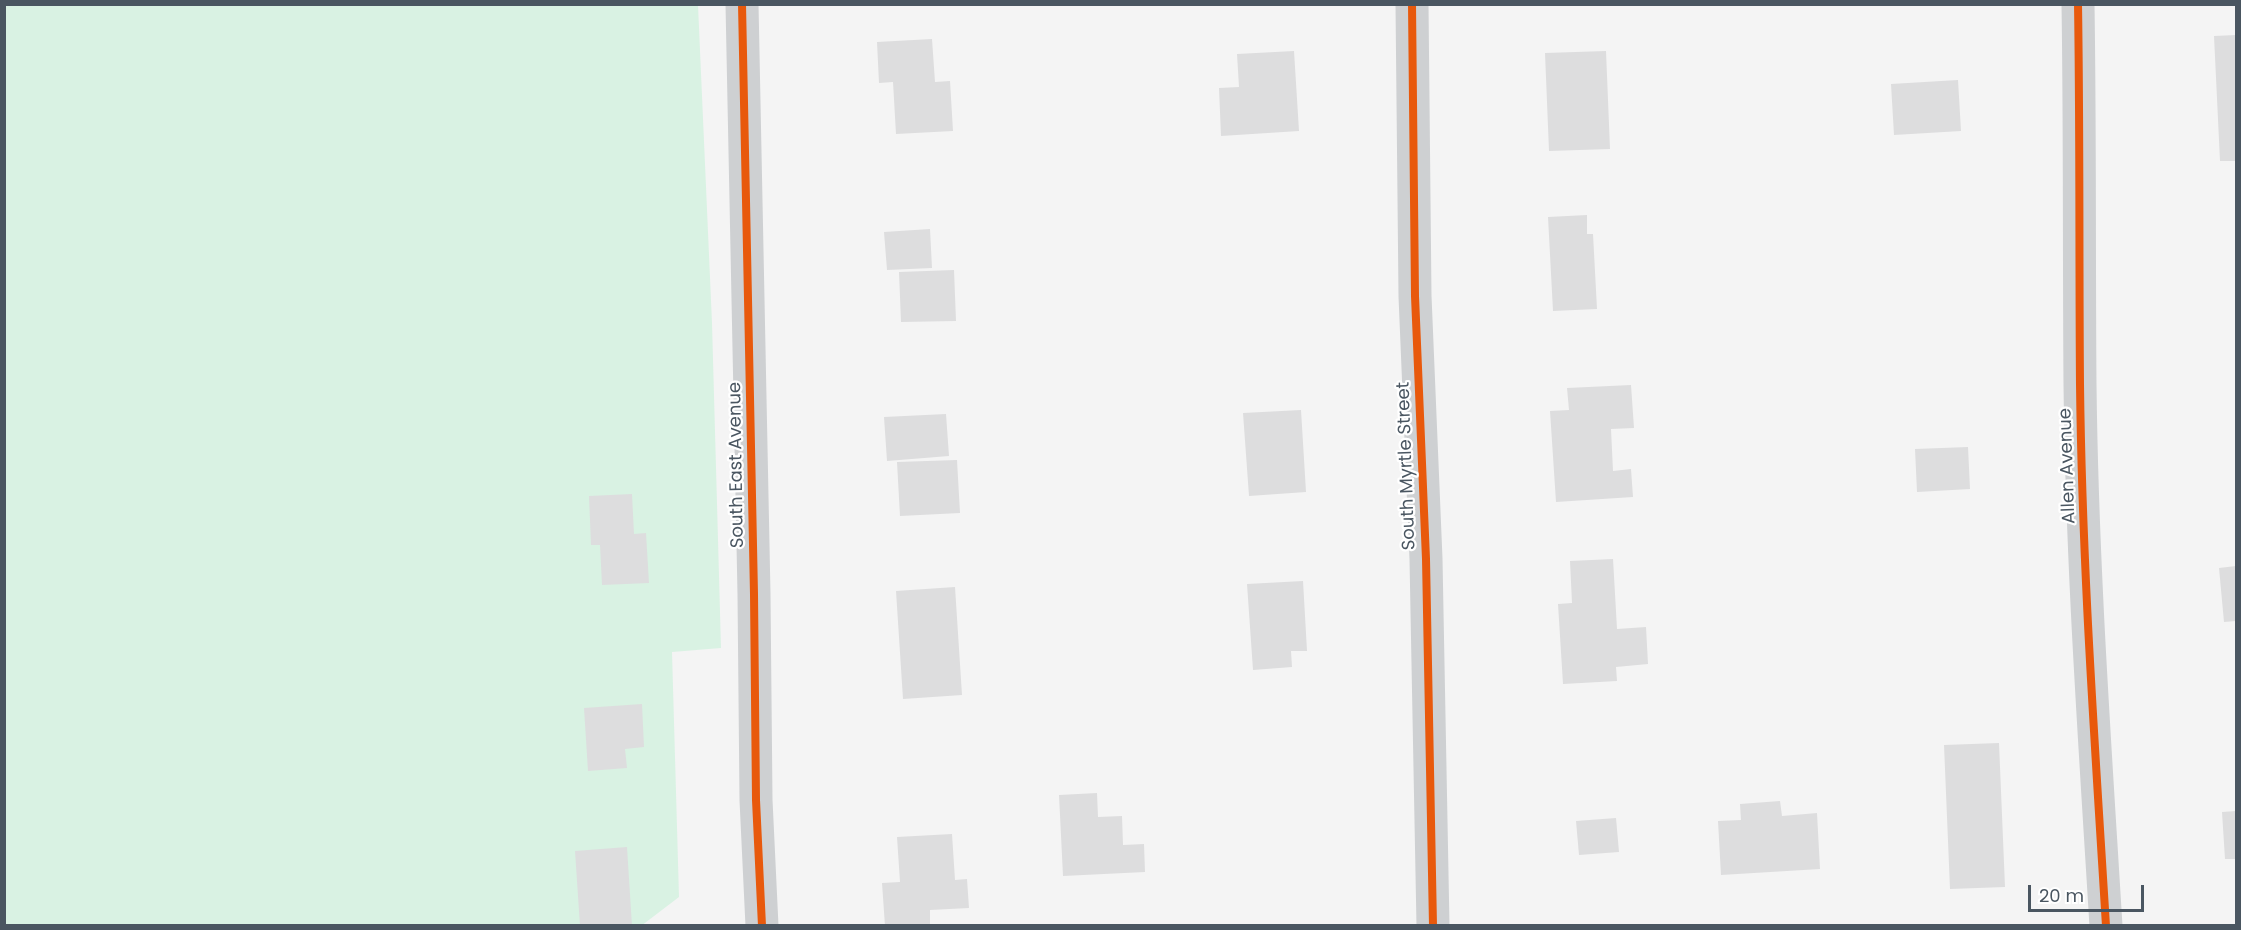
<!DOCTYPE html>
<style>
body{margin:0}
#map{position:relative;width:2241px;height:930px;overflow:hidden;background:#f4f4f4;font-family:Poppins,sans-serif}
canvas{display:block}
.frame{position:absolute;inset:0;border:6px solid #4a5661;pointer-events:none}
.scale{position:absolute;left:2028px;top:885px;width:116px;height:27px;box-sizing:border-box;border:3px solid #4a5661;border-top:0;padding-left:8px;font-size:18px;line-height:21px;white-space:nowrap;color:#4a5661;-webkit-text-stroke:4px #fff;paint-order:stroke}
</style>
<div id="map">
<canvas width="2241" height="930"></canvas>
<div class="frame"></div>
<div class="scale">20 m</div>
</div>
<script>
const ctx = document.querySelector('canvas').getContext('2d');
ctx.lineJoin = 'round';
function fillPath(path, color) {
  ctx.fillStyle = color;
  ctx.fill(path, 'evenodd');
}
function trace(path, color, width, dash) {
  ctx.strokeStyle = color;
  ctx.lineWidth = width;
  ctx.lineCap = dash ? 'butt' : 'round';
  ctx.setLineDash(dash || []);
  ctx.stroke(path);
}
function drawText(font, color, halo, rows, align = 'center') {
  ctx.font = font + ' Poppins,sans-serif';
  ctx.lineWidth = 4.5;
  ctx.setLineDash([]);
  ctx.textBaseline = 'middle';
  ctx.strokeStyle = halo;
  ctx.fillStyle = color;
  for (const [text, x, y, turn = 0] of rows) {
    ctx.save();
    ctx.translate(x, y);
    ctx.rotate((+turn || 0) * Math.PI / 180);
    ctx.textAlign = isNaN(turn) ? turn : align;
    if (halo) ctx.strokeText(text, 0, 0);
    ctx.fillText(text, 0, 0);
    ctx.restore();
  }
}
fillPath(new Path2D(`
 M5 5H698L712 323 721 648 672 652 679 897 641 926H5Z`), '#d9f2e3');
fillPath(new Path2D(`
 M2236 35V161H2220L2214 36Z
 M932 39 935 82 950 81 953 131 896 134 893 82 879 83 877 42Z
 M1294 51 1299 131 1221 136 1219 88 1239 87 1237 54Z
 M1606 51 1610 149 1549 151 1545 53Z
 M1958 80 1961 131 1894 135 1891 84Z
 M1587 215V234H1593L1597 309 1553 311 1548 217Z
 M930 229 932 268 887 270 884 232Z
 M954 270 956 321 901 322 899 272Z
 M1631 385 1634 428 1611 429 1613 471 1631 469 1633 497 1556 502 1550 411 1569 410 1567 388Z
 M1301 410 1306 492 1249 496 1243 413Z
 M946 414 949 456 887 461 884 417Z
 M1968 447 1970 489 1917 492 1915 449Z
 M957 460 960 513 900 516 897 462Z
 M632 494 634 534 646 533 649 583 602 585 600 545H591L589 496Z
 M1613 559 1617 629 1646 627 1648 664 1616 667 1617 681 1563 684 1558 604 1572 603 1570 561Z
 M2236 566V621L2224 622 2219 568Z
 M1303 581 1307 651H1291L1292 667 1253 670 1247 584Z
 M955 587 962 695 903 699 896 591Z
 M642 704 644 747 625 749 627 768 588 771 584 708Z
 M1999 743 2005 887 1950 889 1944 745Z
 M1097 793 1098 817 1122 816 1123 845 1144 844 1145 872 1063 876 1059 795Z
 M1780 801 1782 816 1817 813 1820 869 1721 875 1718 821 1741 820 1740 804Z
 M2236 811V859H2225L2222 812Z
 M1616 818 1619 852 1579 855 1576 821Z
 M952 834 955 880 967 879 969 908 930 910V926H885L882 883 900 882 897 837Z
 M627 847 632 926H580L575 851Z`), '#ddddde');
trace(new Path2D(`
 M742 4 754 594 756 800 762 926
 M1412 4 1415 296 1426 559 1433 926
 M2078 4C2080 131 2079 258 2080 384 2082 565 2095 745 2106 926`), '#ced0d2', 33);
trace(new Path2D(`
 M742 4 754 594 756 800 762 926
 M1412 4 1415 296 1426 559 1433 926
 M2078 4C2080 131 2079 258 2080 384 2082 565 2095 745 2106 926`), '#e8590c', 8);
drawText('18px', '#4a5661', '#fff', [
 ["South East Avenue",737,465,-91],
 ["South Myrtle Street",1407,466,-92],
 ["Allen Avenue",2068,466,-92]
]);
</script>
